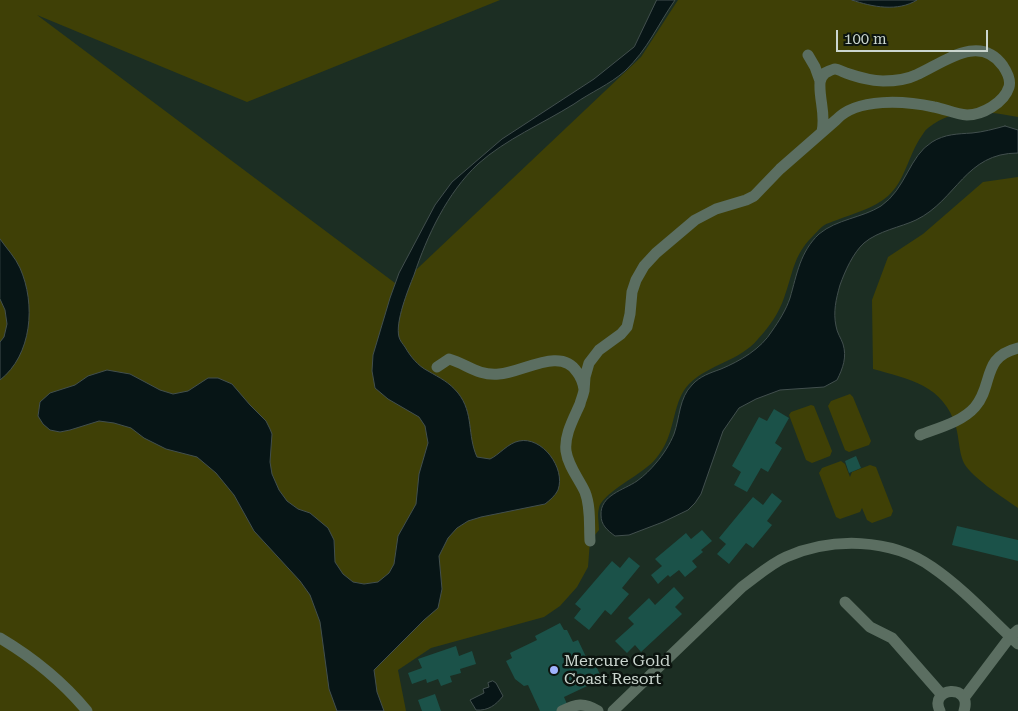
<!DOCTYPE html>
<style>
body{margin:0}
#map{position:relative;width:1018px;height:711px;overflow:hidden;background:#1c2e23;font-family:"Roboto Serif",serif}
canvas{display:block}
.scale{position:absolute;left:836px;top:30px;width:152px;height:22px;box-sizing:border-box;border:2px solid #cbd6cf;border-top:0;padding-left:6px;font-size:15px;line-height:18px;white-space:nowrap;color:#cbd6cf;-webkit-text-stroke:4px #0c140f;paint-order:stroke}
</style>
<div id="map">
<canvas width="1018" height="711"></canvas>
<div class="scale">100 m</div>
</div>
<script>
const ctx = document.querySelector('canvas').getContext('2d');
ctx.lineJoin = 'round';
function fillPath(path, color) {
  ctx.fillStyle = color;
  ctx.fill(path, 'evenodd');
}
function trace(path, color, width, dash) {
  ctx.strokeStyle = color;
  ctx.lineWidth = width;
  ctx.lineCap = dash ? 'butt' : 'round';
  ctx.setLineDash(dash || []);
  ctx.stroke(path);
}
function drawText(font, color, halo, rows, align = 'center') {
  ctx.font = font + ' "Roboto Serif",serif';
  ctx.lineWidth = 5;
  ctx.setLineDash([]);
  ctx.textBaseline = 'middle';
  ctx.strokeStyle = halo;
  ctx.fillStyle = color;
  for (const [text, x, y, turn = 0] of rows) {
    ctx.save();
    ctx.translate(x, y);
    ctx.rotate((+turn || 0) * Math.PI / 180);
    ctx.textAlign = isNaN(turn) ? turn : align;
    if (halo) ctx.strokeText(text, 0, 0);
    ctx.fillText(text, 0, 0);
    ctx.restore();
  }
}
fillPath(new Path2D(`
 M0 0H500L247 102 37 15 399 286 641 57 678 0H1018V117C988 111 954 106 928 128 924 131 922 136 919 140 908 158 904 182 888 196 873 209 854 213 837 220 832 222 827 223 823 226 819 229 816 233 812 237 793 256 793 274 784 298 779 313 769 327 758 339 740 361 709 364 689 384 673 400 675 431 662 450 658 456 653 463 647 467 637 476 601 495 599 508 597 514 599 523 599 530L590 541 588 567 577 587 560 606 544 617 431 648 398 670 406 711H0Z
 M1018 177V508C1004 498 969 476 963 461 959 451 959 438 956 427 944 385 909 379 873 369L872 300 888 257 923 234 983 182Z
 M850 394 853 397 871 441 869 445 849 452 845 450 828 406 831 401Z
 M811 405 814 406 832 451 830 456 812 463 806 460 789 415 791 412Z
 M841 461 845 464 850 477 852 472 870 465 876 467 893 511 891 516 872 523 867 520 862 508 860 512 840 519 836 517 819 473 822 468Z`), '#3f4006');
const water = new Path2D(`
 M657 0H675C657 26 648 49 625 71 609 85 591 92 574 104 542 124 506 139 478 164 447 193 427 236 414 275 408 290 395 322 399 337 400 341 403 344 405 347 410 356 418 366 428 371 440 378 449 382 458 393 474 413 467 435 477 457L490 459C499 455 508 443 519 441 542 436 566 468 558 490 555 496 550 500 545 504L481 517 468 521 457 528 448 538 439 556 442 589 438 608 424 620 374 670 377 692 384 711H337L329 689 320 622 310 595 300 581 254 531 234 495 216 473 197 457 166 449 144 438 131 428 114 423 99 421 70 430 60 432 50 430 43 424 38 416 40 402 50 393 75 385 88 376 107 370 130 374 160 390 173 394 188 391 208 378H218L232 384 250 405 266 421 270 429 272 434 270 462 272 474 279 490 287 501 298 509 310 513 328 528 334 540 335 562 343 574 353 582 364 584 378 582 389 573 394 564 398 536 416 504 419 474 428 443 425 426 419 417 388 399 375 388 372 371 373 355 390 298 399 273 435 205 452 182 502 139 594 79 634 47Z
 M852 0H917C898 12 872 7 852 0Z
 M1005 126 1018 130V153C965 153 957 200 916 220 901 227 878 231 864 243 853 253 845 271 840 285 836 299 833 312 836 326 837 333 841 338 843 344 847 357 843 368 837 380L824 387 780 390 756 399 739 408 723 431 701 494 695 503 688 510 663 522 629 535 615 536C607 530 601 525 601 515 600 495 624 490 637 481 644 476 651 469 656 463 663 455 670 444 674 434 680 417 679 398 692 385 700 376 710 373 721 369 740 361 761 349 772 331 779 321 786 310 790 298 797 274 800 252 819 234 837 219 862 218 881 206 906 189 909 156 932 142 945 134 957 134 972 133 983 132 994 129 1005 126Z
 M0 239C7 249 15 257 20 268 36 304 32 355 0 380V342L4 337 7 324 5 310 0 299Z
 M493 681 496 683 503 696C496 705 488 711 476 710L470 700 484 693 483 689 489 687 488 683Z`);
fillPath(water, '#071516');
trace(water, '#424f4e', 1);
fillPath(new Path2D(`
 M774 409 789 418 775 443 782 448 768 472 761 468 747 492 734 485 741 472 732 466 759 417 767 421Z
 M856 456 861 468 849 473 845 461Z
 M772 493 782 501 767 521 772 525 753 548 746 543 729 564 717 554 726 544 719 538 753 497 763 505Z
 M957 526 1018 540V561L952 545Z
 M702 530 712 541 701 550 703 552 692 561 697 567 685 577 679 570 670 577 668 575 658 584 651 575 662 566 655 559 686 533 691 539Z
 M629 557 640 566 622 588 629 594 611 615 605 610 589 630 574 618 581 609 575 604 612 561 620 568Z
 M674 587 684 598 675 607 682 614 641 652 635 645 627 653 615 641 634 624 628 618 649 598 655 605Z
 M560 623 564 630H567L573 642 578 640 587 659 592 657 602 679 564 697 570 711H540L528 685 524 686 515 679 506 661 512 658 510 653 537 640 535 636Z
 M456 646 459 656 472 651 476 664 460 669 461 673 450 676 452 682 441 686 438 679 427 683 426 679 412 684 408 673 422 668 418 659Z
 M435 694 441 711H422L418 700Z`), '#1b5249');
trace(new Path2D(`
 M808 55 815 67 820 81
 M437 367 449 359C467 364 477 376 499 374 522 373 561 346 577 372 581 377 583 383 584 389 584 394 581 399 580 404 574 418 564 435 566 451 568 466 579 479 585 492 591 507 589 525 590 541
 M584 391 585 377 589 363 599 350 621 334 627 327 630 314 632 292 636 280 644 266 656 253 695 220 716 209 746 200 754 196 780 169 836 120C857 97 906 101 934 107 945 109 955 114 967 115 982 115 1004 103 1009 87 1011 80 1007 72 1003 66 979 32 942 64 916 75 906 80 893 81 883 81 870 81 858 77 846 73 843 72 838 69 835 69 833 69 827 72 825 73 822 76 820 80 820 83 819 100 826 114 822 132
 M920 435C938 428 962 422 975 407 994 385 981 357 1018 348
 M845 602 870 627 892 638 942 695
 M0 638C32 657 63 682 87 711
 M964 698 1010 637 1018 630
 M562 711C576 704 584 702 598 711
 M613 711 742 587C756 577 770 564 786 557 832 537 891 538 932 567 964 589 990 618 1018 644
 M940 711C928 687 973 683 964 711`), '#5b6e61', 11);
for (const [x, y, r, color] of [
 [554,670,5,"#a0b3fd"]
]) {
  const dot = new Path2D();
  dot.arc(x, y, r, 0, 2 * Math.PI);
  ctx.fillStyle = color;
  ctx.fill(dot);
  trace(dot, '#0c140f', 2);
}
drawText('16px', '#cbd6cf', '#0c140f', [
 ["Mercure Gold",564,661],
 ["Coast Resort",564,679]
], 'left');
</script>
